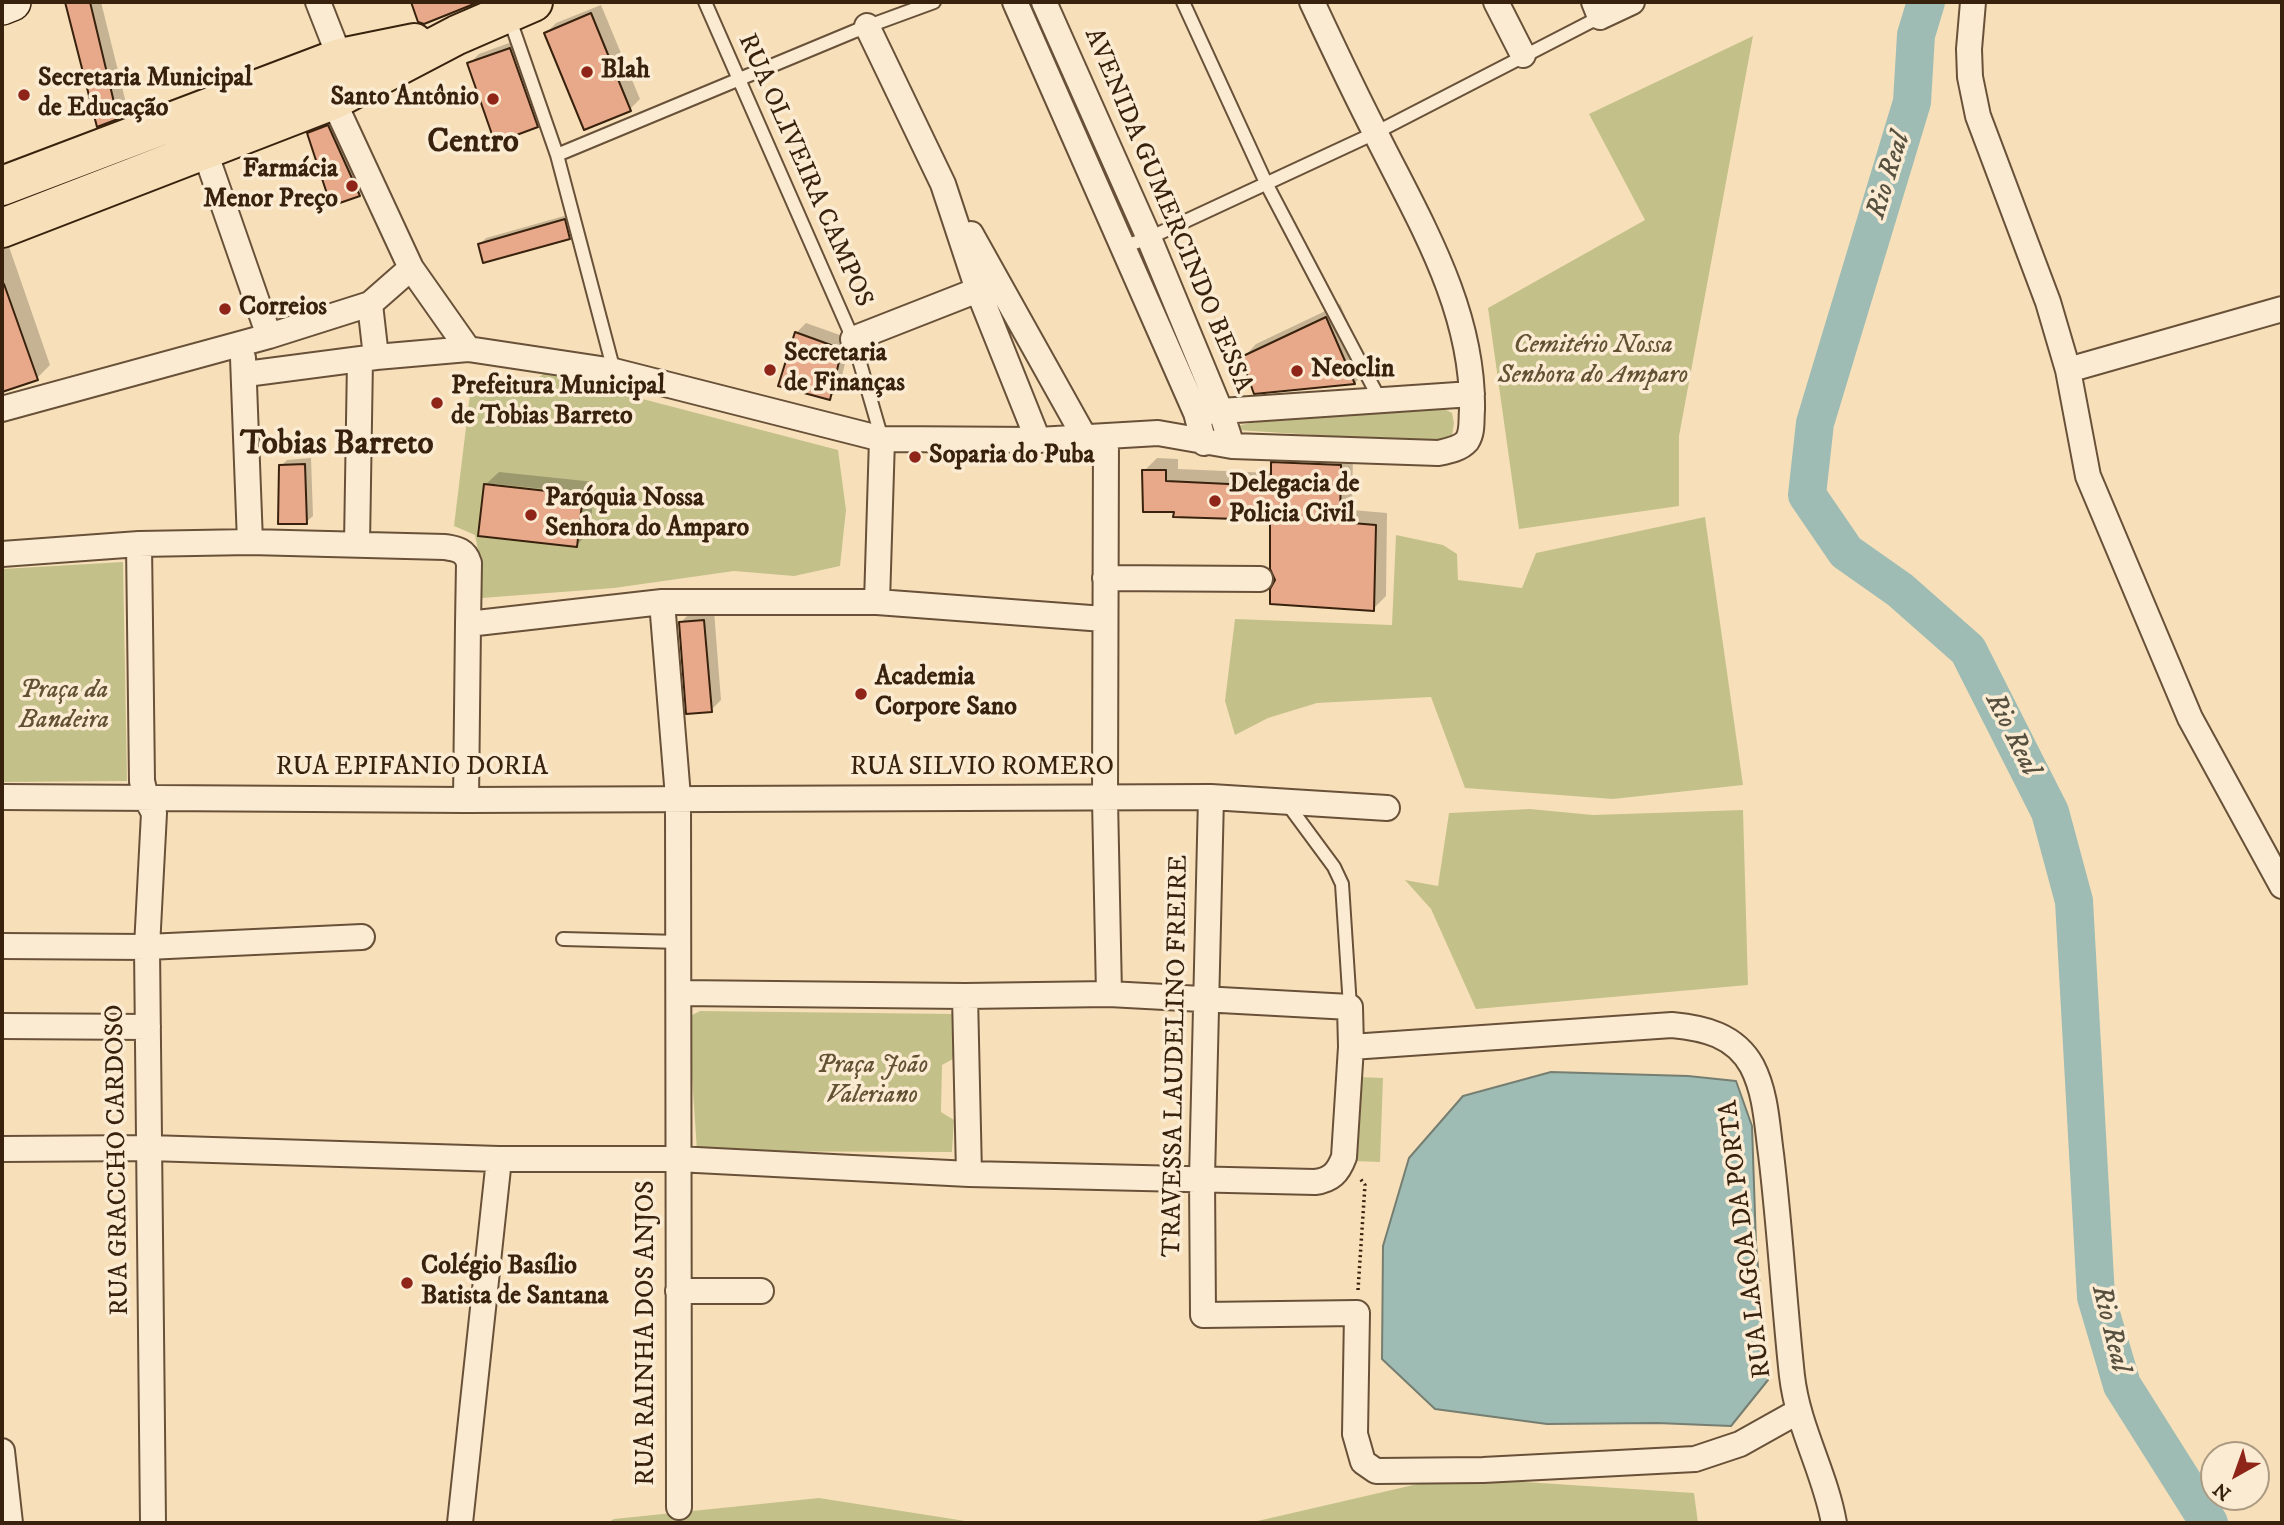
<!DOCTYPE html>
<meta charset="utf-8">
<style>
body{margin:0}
#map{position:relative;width:2284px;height:1525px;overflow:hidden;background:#f7e0b9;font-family:"IM FELL DW Pica",serif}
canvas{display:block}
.frame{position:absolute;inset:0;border:4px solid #38210d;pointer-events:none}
.north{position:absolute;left:2200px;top:1441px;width:70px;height:70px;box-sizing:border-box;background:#faebd2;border:2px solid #ac9a83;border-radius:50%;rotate:220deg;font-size:19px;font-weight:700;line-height:28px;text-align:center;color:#38210d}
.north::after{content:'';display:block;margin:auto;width:24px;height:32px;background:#8f2418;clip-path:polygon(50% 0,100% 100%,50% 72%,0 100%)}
</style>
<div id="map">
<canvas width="2284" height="1525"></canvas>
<div class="frame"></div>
<div class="north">N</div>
</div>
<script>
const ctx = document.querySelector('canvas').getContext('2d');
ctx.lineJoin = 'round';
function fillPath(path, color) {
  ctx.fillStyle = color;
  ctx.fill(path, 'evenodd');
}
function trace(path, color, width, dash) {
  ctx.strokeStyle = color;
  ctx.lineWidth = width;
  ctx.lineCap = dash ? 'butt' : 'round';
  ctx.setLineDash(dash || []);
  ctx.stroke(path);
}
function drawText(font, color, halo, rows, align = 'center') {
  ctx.font = font + ' "IM FELL DW Pica",serif';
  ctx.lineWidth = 7;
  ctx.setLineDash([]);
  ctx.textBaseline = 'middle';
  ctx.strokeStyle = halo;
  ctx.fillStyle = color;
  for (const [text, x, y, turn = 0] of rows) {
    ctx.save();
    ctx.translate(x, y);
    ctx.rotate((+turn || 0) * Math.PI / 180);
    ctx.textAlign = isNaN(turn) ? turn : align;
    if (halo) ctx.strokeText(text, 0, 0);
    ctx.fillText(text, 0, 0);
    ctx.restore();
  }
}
fillPath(new Path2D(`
 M1753 36 1679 436V506L1519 529 1488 308 1645 220 1589 114Z
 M553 368 635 397 838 450 846 510 840 566 794 576 734 571 614 588 482 598 480 560 475 535 454 526 472 378 536 379Z
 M1435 404 1452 413 1454 423 1452 435 1440 443 1237 430V426L1250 423Z
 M1705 517 1743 785 1613 799 1465 788 1431 697 1317 703 1268 718 1235 735 1225 701 1235 619 1392 625 1396 535 1443 545 1457 554 1458 580 1522 588 1536 553Z
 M123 562 127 781 2 782V569Z
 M1530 809 1593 815 1743 810 1748 985 1476 1009 1431 909 1405 880 1438 886 1449 813Z
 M700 1011 954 1014 953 1059 942 1065 941 1112 954 1120 952 1152 697 1151 688 1017Z
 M1358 1077 1383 1078 1380 1162 1354 1161Z
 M1448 1477 1694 1493 1698 1523H1249Z
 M819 1498 978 1523H607L614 1519Z`), '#c4c08a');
const water = new Path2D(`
 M1551 1072 1688 1076 1736 1081 1752 1126 1756 1244 1768 1380 1731 1426 1657 1423 1547 1424 1435 1409 1382 1359 1383 1246 1409 1158 1463 1096Z`);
fillPath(water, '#9ebcb4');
trace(water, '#757e71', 2);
fillPath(new Path2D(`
 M67 2H101L127 107 117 117Z
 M601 5 640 99 630 109 546 33 556 23Z
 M520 39 547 116 537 126 469 64 479 54Z
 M342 113 372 181 359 195 309 134 323 120Z
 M571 214 576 231 569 237 480 244 486 238Z
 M6 238 50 365 37 378 3 389 2 239Z
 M1340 304 1368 369 1355 383 1255 392 1243 358 1256 344Z
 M806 323 851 339 839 388 830 398 796 333Z
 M1285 450 1353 453 1352 510 1387 513 1386 596 1373 609 1277 580 1272 518 1176 510 1144 471 1157 458 1178 459V469L1272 473 1273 463Z
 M311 458 313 516 306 522 281 466 287 460Z
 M499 472 595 482 590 531 577 545 485 485ZM495 484 592 494 591 498 495 487Z
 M714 611 721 700 711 710 680 623 690 613Z`), '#0003');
trace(new Path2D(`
 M1926 2 1916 35 1912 102 1815 423 1807 495 1846 552 1900 590 1968 650 2050 812 2074 901 2096 1297 2122 1385 2209 1523`), '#9ebcb4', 38);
const building = new Path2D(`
 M65 2H90L118 119 97 127Z
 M411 2H479L424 24 418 22Z
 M591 13 631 111 584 130 544 33Z
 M510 48 538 127 495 143 467 63Z
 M328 125 360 196 331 206 307 133Z
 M565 219 570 239 483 263 478 244Z
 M2 284H4L38 380 2 392Z
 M1326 317 1355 384 1254 394 1241 357Z
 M795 332 842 349 830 400 778 386Z
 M1271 462 1341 465 1340 522 1376 525 1374 611 1270 604V589L1275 580 1270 569V520L1173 517 1174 512H1143L1142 470H1166V481L1271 486Z
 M305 464 307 524H278L279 465Z
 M484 484 583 495 577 547 478 536Z
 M704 620 712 712 686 714 679 622Z`);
fillPath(building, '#e7a98a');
trace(building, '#38210d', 2);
const lane = new Path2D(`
 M705 2 853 339 882 439
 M1183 2 1267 185 1379 398
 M509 17 557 155 614 371
 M557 155 855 31 934 2
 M1122 247 1149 238 1375 133 1600 17
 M1286 802 1334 867 1342 884 1350 1007
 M563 939 680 942`);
const street = new Path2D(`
 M318 2 340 58
 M1015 2 1196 413 1204 443
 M1044 2 1149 238 1221 412 1232 446
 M1496 2 1523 55
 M1594 2 1600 17 1632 2
 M1973 2 1969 49 1970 77 1978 116 2048 302 2068 370 2088 476 2190 718 2282 886
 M867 26 943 184 978 290 1038 440
 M333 100 411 268 468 349
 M204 149 269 336
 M971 234 1085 438
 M370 304 376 357
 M853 339 978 290
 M243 358 250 542
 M2068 370 2282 309
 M2 409 269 336 370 304 411 268
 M1206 412 1472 394
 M1106 436 1105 800 1109 994
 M882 439 1038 440 1158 433 1232 446 1438 453C1448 451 1460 449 1467 441 1473 432 1471 420 1472 410 1474 310 1420 222 1377 136 1354 92 1333 47 1312 2
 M139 544 142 781 146 798 154 813 147 947 153 1523
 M357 544 360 360
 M2 554 139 544 250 542 445 547C457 549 465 550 469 563L468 624 662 602H877L882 439 614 371 468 349 376 357 246 374
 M1105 578 1260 579
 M662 602 678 797 679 1507
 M877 602 1104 619
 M2 797 466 800 1211 797 1387 808
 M1211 797 1202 1178 1203 1315 1357 1313 1355 1434 1363 1462 1376 1471 1483 1470 1695 1459 1740 1444 1799 1411
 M466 800 468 624
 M2 946 147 947 362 937
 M965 996 1109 994 1350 1007 1351 1047 1344 1157C1338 1173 1331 1180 1315 1182L969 1174
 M2 1026 148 1027
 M1351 1047 1672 1025C1704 1028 1735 1035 1752 1066 1766 1093 1767 1125 1771 1154 1780 1228 1784 1302 1792 1376 1798 1428 1825 1472 1834 1523
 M2 1149 149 1148 499 1159H677L969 1174 965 996 680 993
 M678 1291H761
 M2 1451 10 1523
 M460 1523 499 1159`);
const secondary = new Path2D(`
 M2 6 12 2`);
const primary = new Path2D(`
 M2 186 340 58 414 43
 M2 228 333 100 457 35 533 2`);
trace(lane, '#685138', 16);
trace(street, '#685138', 28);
trace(secondary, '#38210d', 40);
trace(primary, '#38210d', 42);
trace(new Path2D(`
 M1358 1290 1365 1185 1359 1177`), '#38210d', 3.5, [2, 3.5]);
trace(lane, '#faebd2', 12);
trace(street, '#faebd2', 24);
trace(secondary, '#faebd2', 37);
trace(primary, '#f7e0b9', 38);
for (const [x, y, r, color] of [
 [587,72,7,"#8f2418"],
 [24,95,7,"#8f2418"],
 [493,99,7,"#8f2418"],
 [352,186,7,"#8f2418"],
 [225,309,7,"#8f2418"],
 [770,370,7,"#8f2418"],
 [1297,371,7,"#8f2418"],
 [437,403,7,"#8f2418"],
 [915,457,7,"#8f2418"],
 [1215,501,7,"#8f2418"],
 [531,515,7,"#8f2418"],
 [861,694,7,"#8f2418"],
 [407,1283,7,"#8f2418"]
]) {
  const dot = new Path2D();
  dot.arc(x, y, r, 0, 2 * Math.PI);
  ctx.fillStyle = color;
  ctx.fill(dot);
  trace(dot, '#faebd2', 2.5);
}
drawText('bold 26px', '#38210d', '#faebd2', [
 ["Blah",601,72],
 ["Secretaria Municipal",38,80],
 ["de Educação",38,110],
 ["Santo Antônio",479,99,"right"],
 ["Farmácia",338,171,"right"],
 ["Menor Preço",338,201,"right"],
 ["Correios",239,309],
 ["Secretaria",784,355],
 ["de Finanças",784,385],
 ["Neoclin",1311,371],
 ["Prefeitura Municipal",451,388],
 ["de Tobias Barreto",451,418],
 ["Soparia do Puba",929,457],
 ["Delegacia de",1229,486],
 ["Policia Civil",1229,516],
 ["Paróquia Nossa",545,500],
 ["Senhora do Amparo",545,530],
 ["Academia",875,679],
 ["Corpore Sano",875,709],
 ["Colégio Basílio",421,1268],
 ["Batista de Santana",421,1298]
], 'left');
drawText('26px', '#38210d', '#faebd2', [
 ["RUA OLIVEIRA CAMPOS",804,171,66],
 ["AVENIDA GUMERCINDO BESSA",1167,211,67],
 ["RUA EPIFANIO DORIA",412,769],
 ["RUA SILVIO ROMERO",982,769],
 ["TRAVESSA LAUDELINO FREIRE",1177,1056,-89],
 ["RUA GRACCHO CARDOSO",119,1160,-91],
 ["RUA LAGOA DA PORTA",1747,1239,-97],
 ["RUA RAINHA DOS ANJOS",648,1333,-90]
]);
drawText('italic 26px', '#625132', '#faebd2', [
 ["Cemitério Nossa",1593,347],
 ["Senhora do Amparo",1593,377],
 ["Praça da",64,692],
 ["Bandeira",64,722],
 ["Praça João",872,1067],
 ["Valeriano",872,1097]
]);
drawText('italic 28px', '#57503f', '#faebd2', [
 ["Rio Real",1890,176,-73],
 ["Rio Real",2011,735,63],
 ["Rio Real",2109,1329,76]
]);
drawText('bold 33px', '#38210d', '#faebd2', [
 ["Centro",473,144],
 ["Tobias Barreto",337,446]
]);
</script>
